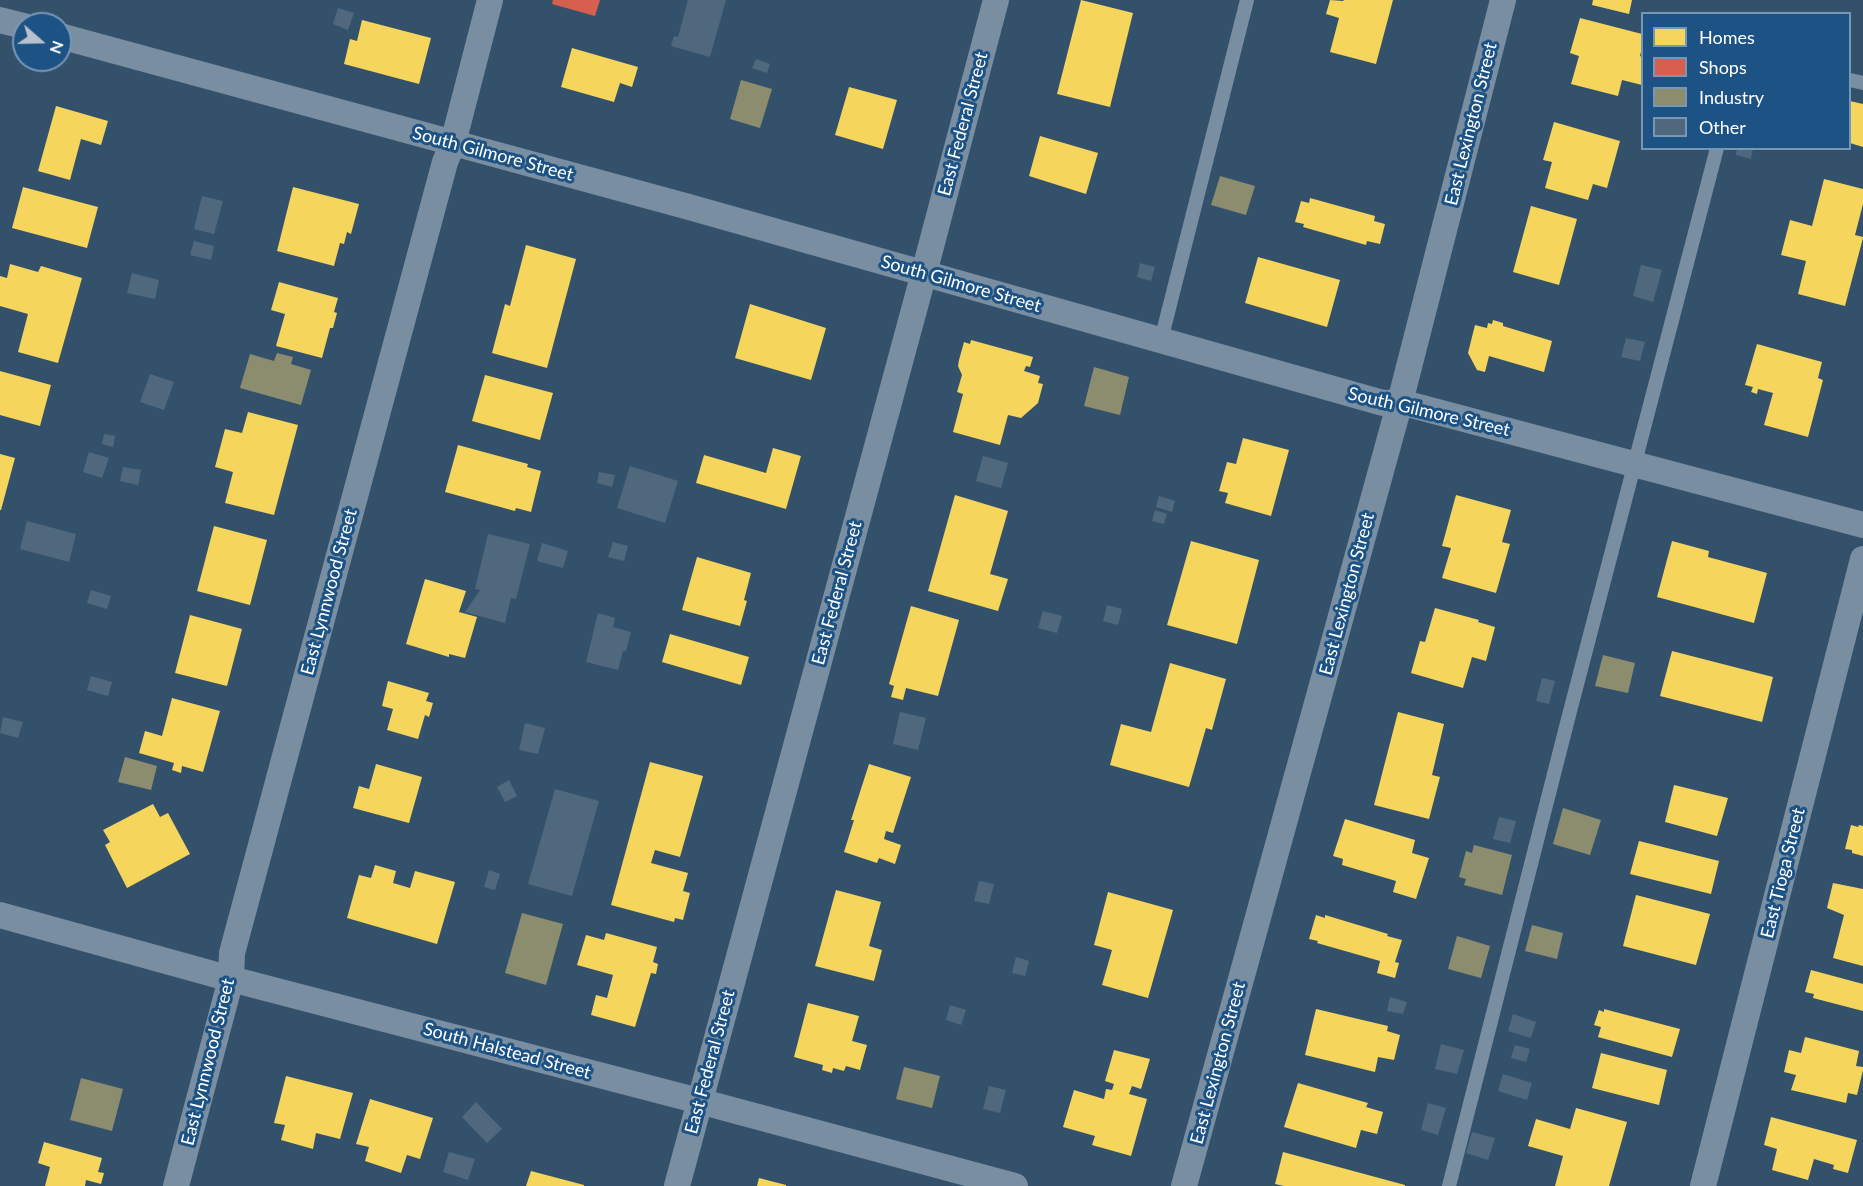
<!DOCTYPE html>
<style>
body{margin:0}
#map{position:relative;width:1863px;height:1186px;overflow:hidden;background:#34516c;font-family:Lato,sans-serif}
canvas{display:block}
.legend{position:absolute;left:1641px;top:12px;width:210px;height:138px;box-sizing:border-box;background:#1c5284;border:2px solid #7797b5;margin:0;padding:8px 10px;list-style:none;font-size:18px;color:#fff}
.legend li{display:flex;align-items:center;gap:12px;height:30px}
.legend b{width:30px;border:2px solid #7797b5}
.north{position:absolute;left:12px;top:12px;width:60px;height:60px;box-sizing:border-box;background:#1c5284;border:2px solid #7797b5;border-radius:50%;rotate:110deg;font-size:16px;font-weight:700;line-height:24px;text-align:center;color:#fff}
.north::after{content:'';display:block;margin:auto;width:21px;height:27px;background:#b8c2cc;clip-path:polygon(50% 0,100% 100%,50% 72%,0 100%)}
</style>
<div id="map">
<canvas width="1863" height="1186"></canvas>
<ul class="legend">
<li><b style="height:16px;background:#f6d55c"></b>Homes</li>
<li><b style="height:16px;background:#d6604d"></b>Shops</li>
<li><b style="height:16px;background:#8c8c6e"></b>Industry</li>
<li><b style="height:16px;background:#50687d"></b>Other</li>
</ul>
<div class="north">N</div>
</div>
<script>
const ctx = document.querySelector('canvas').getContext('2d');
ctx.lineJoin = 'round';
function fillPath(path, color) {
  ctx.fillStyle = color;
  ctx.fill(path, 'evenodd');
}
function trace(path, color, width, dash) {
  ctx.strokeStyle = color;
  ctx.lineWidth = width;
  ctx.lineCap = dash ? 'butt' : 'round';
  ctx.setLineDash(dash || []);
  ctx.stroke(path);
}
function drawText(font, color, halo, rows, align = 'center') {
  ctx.font = font + ' Lato,sans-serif';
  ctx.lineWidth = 6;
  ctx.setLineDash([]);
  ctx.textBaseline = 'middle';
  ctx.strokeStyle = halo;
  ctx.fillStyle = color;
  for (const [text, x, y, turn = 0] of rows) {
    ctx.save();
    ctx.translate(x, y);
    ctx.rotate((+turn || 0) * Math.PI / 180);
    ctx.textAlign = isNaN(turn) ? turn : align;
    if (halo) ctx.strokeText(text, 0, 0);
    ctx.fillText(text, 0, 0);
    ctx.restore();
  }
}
fillPath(new Path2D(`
 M1081 0 1133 13 1110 107 1057 94Z
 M1330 0 1343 1 1344 0H1393L1376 64 1330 52 1339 18 1326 14Z
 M1593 0H1632L1629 14 1592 5Z
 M1580 18 1642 34V47L1640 56 1642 57V85L1622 80 1618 96 1571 84 1579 56 1570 53Z
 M362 20 431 38 419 84 344 64 350 39 357 41Z
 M572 48 638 67 632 87 620 83 614 102 561 87Z
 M849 87 897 100 883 149 835 135Z
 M1850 101 1863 104V147L1850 143Z
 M56 106 108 121 101 145 81 139 70 180 38 171Z
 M1554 122 1620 141 1607 188 1593 184 1588 200 1545 188 1552 162 1543 160Z
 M1040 136 1098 153 1086 194 1029 176Z
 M1824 179 1863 189V204L1855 235 1863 237V238L1845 306 1798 294 1806 261 1781 255 1790 220 1812 226Z
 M23 187 98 207 87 248 12 228Z
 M293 187 359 204 351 234 347 232 344 244 340 243 334 266 277 251Z
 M1310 198 1375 216 1374 221 1385 224 1380 244 1367 241 1366 245 1303 227 1304 224 1295 222 1301 201 1309 203Z
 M1531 206 1577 219 1559 285 1513 272Z
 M526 245 576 259 547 368 492 353 505 304 510 306Z
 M1258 257 1340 280 1327 327 1245 303Z
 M10 264 38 272 41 266 82 278 58 363 18 352 28 314 0 306V276L7 278Z
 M279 282 338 298 334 312 337 313 333 328H330L322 358 276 346 285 314 271 310Z
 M750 304 826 328 811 380 735 358Z
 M1493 320 1503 323V326L1552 341 1544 372 1489 356 1485 372 1477 370 1468 353 1475 325 1487 328 1488 323 1492 324Z
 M971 340 1033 357 1030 367 1026 366 1024 371 1040 376 1038 383 1043 384 1038 403 1021 418 1008 415 1000 445 953 432 963 394 957 392 962 375 958 366 959 360 964 342 970 344Z
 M1757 344 1822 362 1818 378 1823 380 1808 437 1764 425 1773 393 1758 389 1757 394 1751 392 1753 387 1745 385Z
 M0 371 51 385 40 426 0 415Z
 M485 375 553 393 540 440 472 421Z
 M248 412 298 425 274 515 225 503 233 472 215 467 225 429 242 433Z
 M1243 438 1289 450 1271 516 1225 503 1228 493 1219 491 1227 462 1236 464Z
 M458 445 528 464 527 467 541 471 531 512 516 508 515 511 445 492Z
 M773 448 801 456 786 509 696 483 704 455 766 473Z
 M0 454 15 458 1 510H0Z
 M955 495 1008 511 990 574 1008 579 998 611 928 591Z
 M1456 495 1511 510 1502 542 1510 544 1496 593 1442 578 1451 548 1442 546Z
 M214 526 267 540 250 605 197 591Z
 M1191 541 1259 560 1237 644 1167 625Z
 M1672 541 1709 551 1708 557 1767 573 1754 623 1657 597Z
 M697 557 751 573 744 600 747 601 740 626 682 610Z
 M425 579 466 591 459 612 477 617 465 658 449 654V657L406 644Z
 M911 606 959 620 938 696 906 688 903 700 891 697 894 686 889 684Z
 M1435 608 1479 620 1478 622 1495 627 1486 661 1472 657 1463 688 1411 673 1420 641 1425 642Z
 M190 615 242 629 227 686 175 673Z
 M670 634 749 657 741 685 662 662Z
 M1672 651 1773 677 1762 722 1660 696Z
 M1170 663 1226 679 1212 730 1206 728 1189 787 1110 765 1121 724 1151 732Z
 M388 681 429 693 426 701 433 703 429 717 425 715 418 739 387 730 393 709 382 706Z
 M172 698 220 711 203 772 182 766 181 773 172 770 174 763 139 753 145 731 162 736Z
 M1398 712 1444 724 1432 775 1440 777 1429 819 1374 805Z
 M650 762 703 776 680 857 655 850 651 863 688 873 683 891 690 893 683 920 675 918 674 922 611 905Z
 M376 764 422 777 409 823 353 808 359 786 369 789Z
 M869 764 911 777 893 833 886 831 884 839 901 845 895 864 879 858 877 863 844 852 854 820H851Z
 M1674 785 1728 798 1717 836 1665 822Z
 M153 804 160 817 168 813 190 854 127 888 105 845 110 842 103 830Z
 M1345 819 1415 840 1412 853 1429 858 1416 899 1393 892 1396 881 1342 865 1343 859 1333 856Z
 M1851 825 1858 827 1859 825 1863 826V856L1852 853V850L1845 849Z
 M1639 841 1719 861 1711 894 1630 874Z
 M375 865 396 871 393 883 410 888 415 871 455 882 437 944 347 918 359 875 371 878Z
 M1833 883 1863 889V966L1833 958 1844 915 1827 908Z
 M836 890 881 902 869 946 882 950 874 981 815 966Z
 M1108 892 1173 910 1148 998 1102 985 1112 950 1094 945Z
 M1636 895 1710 914 1696 965 1623 946Z
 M1316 915 1325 918V915L1388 934 1387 936 1402 940 1395 962 1399 963 1395 978 1377 973 1380 961 1317 943 1318 941 1309 939Z
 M606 933 657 947 653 962 658 964 656 974 651 973 635 1027 591 1015 596 995 607 998 613 975 577 965 586 935 604 940Z
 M1811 970 1863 984V1011L1813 998 1814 994 1805 992Z
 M808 1003 859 1016 852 1041 867 1045 860 1070 846 1066 844 1071 833 1068 832 1073 822 1070 823 1065 794 1057Z
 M1316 1009 1388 1026 1387 1031 1400 1035 1394 1060 1378 1057 1375 1072 1305 1055Z
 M1604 1009 1680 1029 1672 1057 1598 1037 1601 1027 1594 1025 1599 1010 1604 1012Z
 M1805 1037 1859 1051 1856 1066 1863 1067V1070L1857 1095 1848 1093 1846 1103 1791 1090 1796 1075 1784 1072 1789 1050 1801 1053Z
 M1114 1050 1150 1059 1141 1089 1132 1086 1129 1094 1147 1099 1131 1156 1092 1145 1095 1136 1063 1127 1074 1090 1104 1099 1106 1089 1112 1090 1114 1084 1105 1081Z
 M1601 1053 1667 1070 1659 1105 1592 1088Z
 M286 1076 353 1093 340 1139 316 1133 313 1149 281 1140 285 1125 274 1123Z
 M1298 1083 1368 1103 1366 1107 1383 1112 1377 1134 1361 1130 1356 1148 1284 1127Z
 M370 1099 433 1118 420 1159 407 1155 401 1173 365 1161 369 1147 356 1144Z
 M1576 1108 1627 1122 1609 1186H1555L1563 1156 1528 1146 1536 1119 1570 1129Z
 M1771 1117 1857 1140 1848 1173 1833 1169 1834 1165 1814 1159 1808 1180 1772 1170 1777 1149 1764 1145Z
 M44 1142 102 1158 98 1172 104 1173 101 1184 86 1180 85 1186H45L50 1167 38 1163Z
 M1283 1152 1405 1185V1186H1284L1275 1184Z
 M531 1171 584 1185V1186H526Z
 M759 1178 786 1185V1186H757Z`), '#f6d55c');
fillPath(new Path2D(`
 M553 0H600L595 16 552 4Z`), '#d6604d');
fillPath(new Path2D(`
 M741 80 772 89 760 128 730 119Z
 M1220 176 1255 186 1246 215 1211 205Z
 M277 353 293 357 291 364 311 370 301 405 240 388 250 354 274 361Z
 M1094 367 1129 377 1120 415 1084 406Z
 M1603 655 1635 663 1628 693 1595 686Z
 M125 757 157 766 151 790 118 782Z
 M1563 808 1601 820 1590 855 1553 844Z
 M1474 845 1512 855 1502 895 1464 885 1466 879 1459 877 1466 851 1472 853Z
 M522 913 563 924 546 985 505 973Z
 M1532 925 1563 933 1557 959 1525 951Z
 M1457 936 1490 946 1481 978 1448 969Z
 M904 1067 940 1076 932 1108 896 1099Z
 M81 1078 123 1089 112 1131 70 1120Z`), '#8c8c6e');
fillPath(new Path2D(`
 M688 0H726L710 57 671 46 674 36 678 37Z
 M338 8 354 13 348 30 333 24Z
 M756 59 770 64 767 73 752 68Z
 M1737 148H1753L1751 159 1736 155Z
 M202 196 223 201 214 234 194 229Z
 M194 241 214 246 211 260 190 255Z
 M1140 263 1155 267 1151 281 1137 277Z
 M1641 265 1662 270 1653 302 1633 296Z
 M132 273 159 280 155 299 127 293Z
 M1626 338 1645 342 1640 361 1621 357Z
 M150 374 174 382 164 410 140 402Z
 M104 434 115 436 113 447 102 444Z
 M89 452 109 458 102 478 83 472Z
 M983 456 1008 463 1001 488 976 481Z
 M630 466 678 481 665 523 617 508Z
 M123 467 141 470 138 485 120 481Z
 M599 472 615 475 612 487 597 483Z
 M1159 496 1175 501 1172 512 1156 507Z
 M1155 510 1167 514 1164 524 1152 521Z
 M27 521 76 534 69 562 20 549Z
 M488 534 530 544 516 599 511 598 505 623 465 612 480 590 475 589Z
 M613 542 628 546 624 561 608 557Z
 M542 543 568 551 563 568 537 561Z
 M91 590 111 596 107 609 87 603Z
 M1107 605 1122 609 1118 625 1103 621Z
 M1043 611 1062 616 1057 633 1038 628Z
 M598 613 615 618 613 627 631 632 626 651H623L618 670 586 662Z
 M91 676 112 682 108 696 87 690Z
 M1542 678 1555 681 1549 704 1536 701Z
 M900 712 926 718 918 750 893 744Z
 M3 717 23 722 18 738 0 733Z
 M525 723 545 728 538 754 519 750Z
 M509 780 517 796 505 802 497 787Z
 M555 789 599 801 572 896 528 884Z
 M1499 817 1516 821 1510 843 1493 839Z
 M489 870 500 874 495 890 484 887Z
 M979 881 994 884 989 904 974 901Z
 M1016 957 1029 961 1025 976 1012 973Z
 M1390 997 1407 1002 1403 1014 1387 1011Z
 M950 1005 966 1010 961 1025 946 1020Z
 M1513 1014 1536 1022 1531 1038 1508 1031Z
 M1441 1044 1464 1050 1457 1074 1435 1069Z
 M1515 1045 1530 1049 1526 1062 1511 1058Z
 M1503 1074 1532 1083 1527 1100 1498 1091Z
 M989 1086 1006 1090 1000 1113 983 1109Z
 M476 1102 502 1129 487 1143 462 1117Z
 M1428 1103 1446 1108 1438 1135 1421 1130Z
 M1472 1132 1495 1138 1488 1160 1466 1153Z
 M449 1152 475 1159 468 1180 443 1172Z`), '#50687d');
trace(new Path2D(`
 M1850 80 1863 83
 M1161 340 1247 0
 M1449 1186 1568 719 1717 148`), '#7a8ea2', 14);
trace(new Path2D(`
 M0 20 24 26
 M60 36 689 207 1383 403 1400 402 1863 525
 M0 915 231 979 699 1101 1015 1186
 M176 1186 231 979 232 953 445 162 453 143 490 0
 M677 1186 924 273 996 0
 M1184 1186 1400 402 1503 0
 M1703 1186 1863 559`), '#7a8ea2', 26);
drawText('18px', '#fff', '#1c5284', [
 ["East Federal Street",963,124,-75],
 ["East Lexington Street",1471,124,-76],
 ["South Gilmore Street",493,154,15],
 ["South Gilmore Street",961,284,16],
 ["South Gilmore Street",1429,412,13],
 ["East Lynnwood Street",329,592,-75],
 ["East Federal Street",837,593,-75],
 ["East Lexington Street",1347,594,-75],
 ["East Tioga Street",1783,873,-76],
 ["South Halstead Street",507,1051,15],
 ["East Lynnwood Street",208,1062,-76],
 ["East Federal Street",710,1062,-75],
 ["East Lexington Street",1218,1063,-75]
]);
</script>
